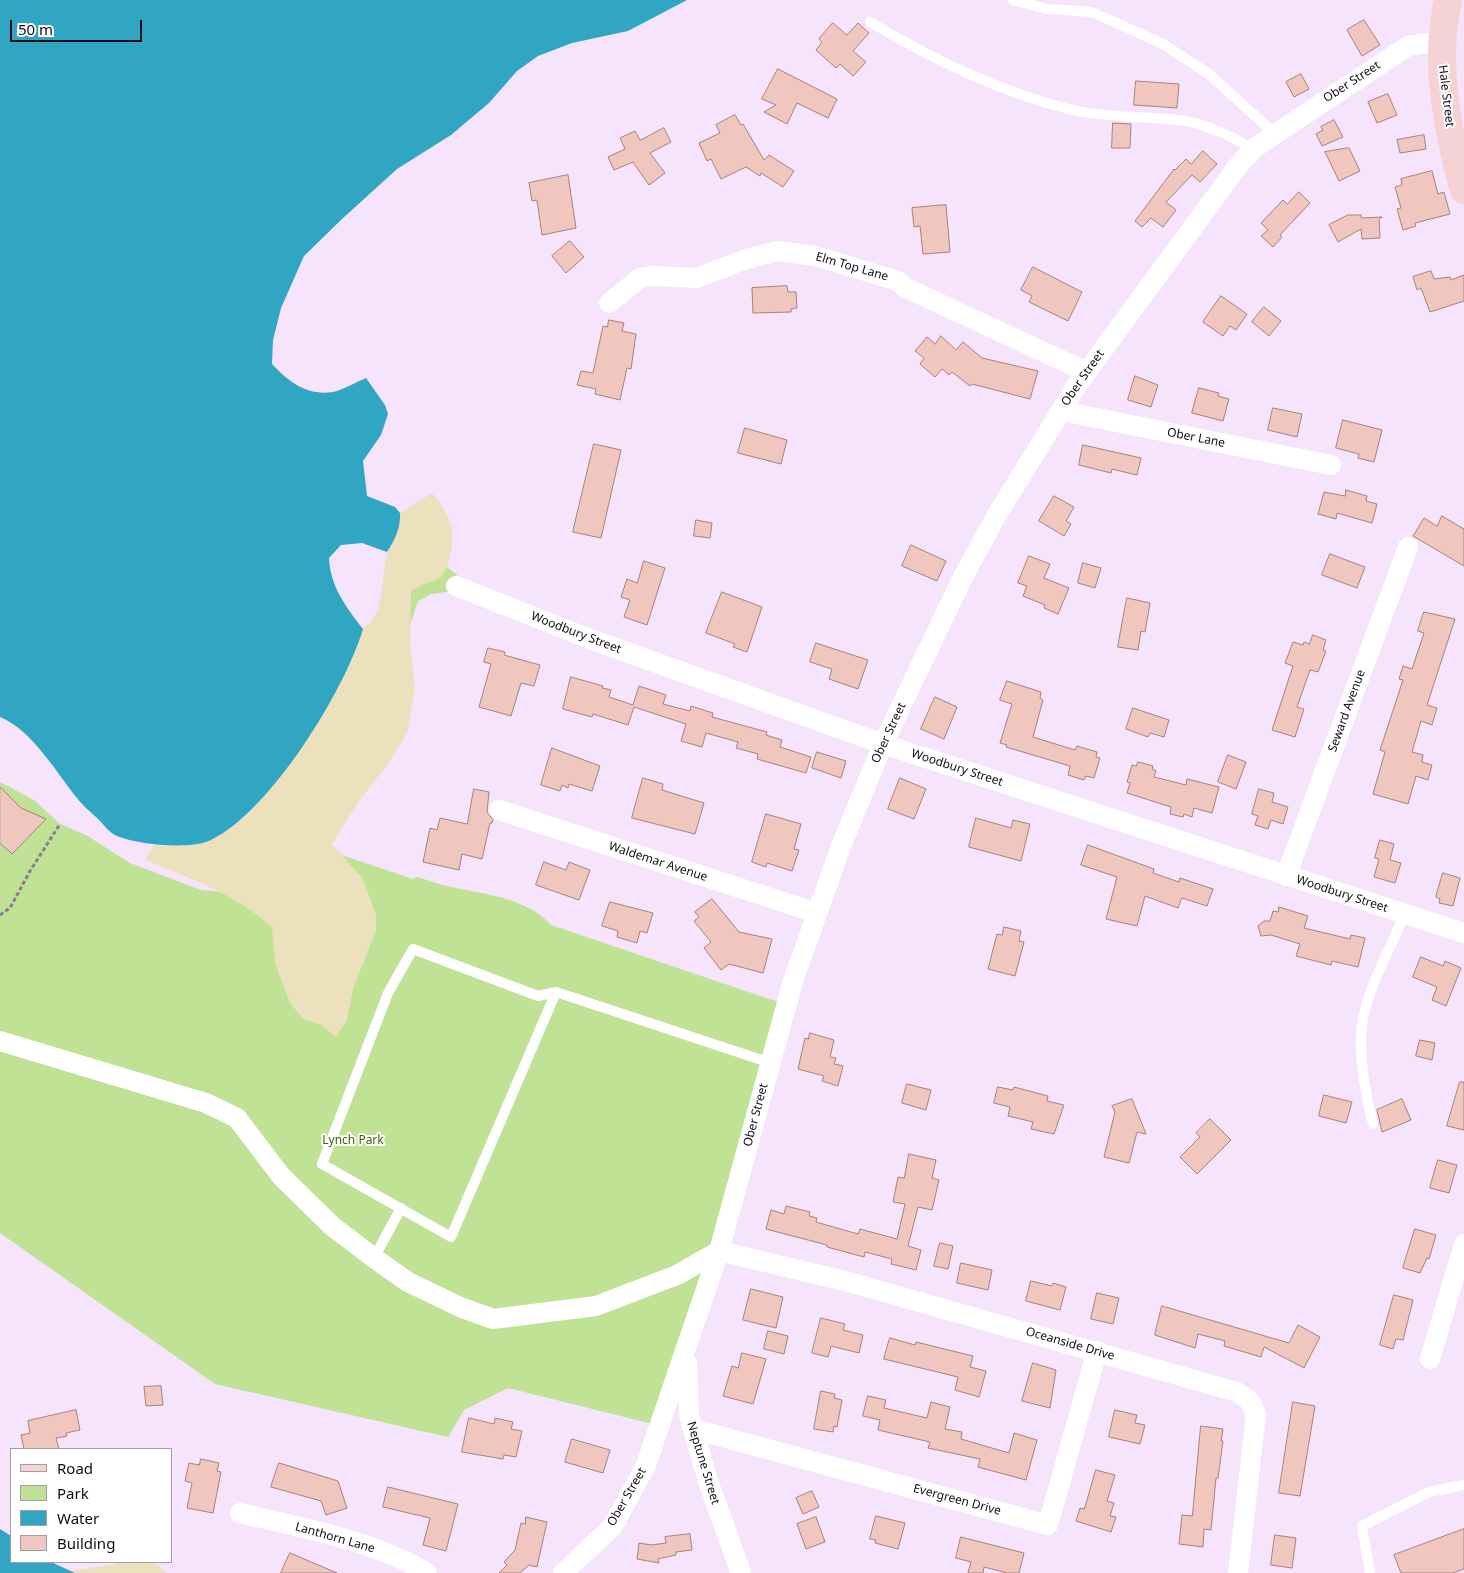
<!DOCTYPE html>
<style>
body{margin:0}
#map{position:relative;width:1464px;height:1573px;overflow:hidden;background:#f6e3fc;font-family:"Noto Sans",sans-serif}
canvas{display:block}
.legend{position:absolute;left:10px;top:1448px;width:162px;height:115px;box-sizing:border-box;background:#fff;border:1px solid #a19da1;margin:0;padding:6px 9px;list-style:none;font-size:15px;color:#130b15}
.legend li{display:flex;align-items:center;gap:10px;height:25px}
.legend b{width:25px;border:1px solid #a19da1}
.scale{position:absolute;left:10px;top:20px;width:132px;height:22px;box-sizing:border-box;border:2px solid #130b15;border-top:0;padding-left:6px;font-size:15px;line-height:18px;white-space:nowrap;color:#130b15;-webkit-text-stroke:4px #fff;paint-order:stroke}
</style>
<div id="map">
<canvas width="1464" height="1573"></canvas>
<ul class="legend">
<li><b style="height:6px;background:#f5d2d4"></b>Road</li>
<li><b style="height:14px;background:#bfe295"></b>Park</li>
<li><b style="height:14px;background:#30a6c3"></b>Water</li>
<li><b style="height:14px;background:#f0c7bf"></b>Building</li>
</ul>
<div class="scale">50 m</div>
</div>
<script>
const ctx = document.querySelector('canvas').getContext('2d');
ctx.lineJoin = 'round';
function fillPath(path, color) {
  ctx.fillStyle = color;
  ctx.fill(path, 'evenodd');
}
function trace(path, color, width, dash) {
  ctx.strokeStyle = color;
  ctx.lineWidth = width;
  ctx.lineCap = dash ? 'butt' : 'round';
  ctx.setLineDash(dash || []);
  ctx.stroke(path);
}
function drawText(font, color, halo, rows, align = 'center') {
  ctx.font = font + ' "Noto Sans",sans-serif';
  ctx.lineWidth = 4;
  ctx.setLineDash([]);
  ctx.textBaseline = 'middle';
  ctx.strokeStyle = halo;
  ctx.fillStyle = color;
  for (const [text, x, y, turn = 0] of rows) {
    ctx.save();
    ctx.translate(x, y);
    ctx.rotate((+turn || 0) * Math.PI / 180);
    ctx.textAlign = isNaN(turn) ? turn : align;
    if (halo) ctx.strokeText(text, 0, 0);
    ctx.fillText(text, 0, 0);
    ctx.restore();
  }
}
fillPath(new Path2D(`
 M434 557 457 575 454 591 431 594 418 601 407 634 401 593Z
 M0 782 34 800 60 824 86 835 130 863 201 890 245 894 291 838 413 879 417 877C428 880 439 885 451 887 483 894 528 898 551 925L787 1005 661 1426 508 1388 464 1410 448 1437 215 1384 0 1233Z`), '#bfe295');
fillPath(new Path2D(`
 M432 493C439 502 447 512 450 523 455 536 451 570 439 578 429 584 423 582 411 592L410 645 415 686 407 733 390 761 359 801 332 844 363 879 376 915V931L353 989 347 1020 336 1037 321 1025 303 1019 290 1003 275 963 272 927C235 894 190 878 145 860L154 845C171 846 194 847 210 840 264 819 331 702 356 650 360 644 359 635 363 629 366 625 372 623 374 618 383 603 382 573 387 555 391 540 401 531 400 513Z
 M0 1529 11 1536V1562H51L68 1571 112 1565 120 1562H153L167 1573H0Z`), '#ebe1bc');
fillPath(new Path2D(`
 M0 0H687L628 31 572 43 538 56 517 71 489 103 451 135 397 169 342 219 304 256 281 308 273 340 272 364C289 382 307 396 333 392 343 390 356 382 366 378L385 405 388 414 381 435 363 461 367 496 395 507 400 513C401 527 395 540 387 552L362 543 341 545 329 558C330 586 346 607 363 629 345 690 270 812 211 840 191 850 136 845 115 835 109 832 103 824 99 820 92 813 83 806 77 798 56 772 32 730 0 717Z
 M0 1529 11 1536V1562H51L75 1573H0Z`), '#30a6c3');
const building = new Path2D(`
 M1364 20 1380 45 1362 56 1347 30Z
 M833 23 847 35 858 23 869 33 853 51 866 62 853 76 840 64 836 68 816 50 822 42 819 39Z
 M778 69 837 99 828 118 797 103 787 124 764 112 776 105 762 99Z
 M1301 74 1309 89 1294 97 1286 82Z
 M1136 81 1179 84 1177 108 1134 105Z
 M1388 94 1397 115 1377 123 1368 102Z
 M735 115 741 125 743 124 764 160 769 155 794 171 783 187 761 173 760 176 746 167 721 179 711 159 707 161 699 143 720 133 716 125Z
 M1334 120 1343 137 1322 146 1316 134 1323 130 1321 127Z
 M1113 123 1131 124 1130 148H1112Z
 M664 128 671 142 650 153 665 173 649 185 633 162 614 170 608 157 625 149 620 138 635 131 640 140Z
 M1424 135 1426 149 1400 153 1397 140Z
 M1349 148 1360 171 1339 181 1325 152Z
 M1203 151 1217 164 1200 182 1192 175 1166 202 1176 210 1163 227 1151 218 1142 227 1135 221 1174 169 1175 170 1186 159 1191 164Z
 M1432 171 1438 194 1444 192 1450 214 1415 223 1416 226 1403 230 1397 209 1401 208 1395 187 1402 185 1401 179Z
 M568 175 576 228 542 235 537 200 532 201 529 183Z
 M1299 192 1310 203 1280 235 1282 237 1273 247 1261 236 1268 230 1261 223 1283 200 1287 204Z
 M946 205 950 252 923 254 920 226 914 227 912 208Z
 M1348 215H1361V218L1382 217 1379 219 1380 238 1362 239 1361 229 1338 242 1329 225Z
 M570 241 584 257 566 273 552 256Z
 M1033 267 1082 292 1068 321 1029 302 1032 296 1021 290Z
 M1431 271 1434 279 1450 277 1451 280 1464 275V301L1430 312 1421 288 1417 290 1413 277Z
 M787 286 788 292H796L797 308 791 309V312L753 313 752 288Z
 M1221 296 1247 314 1236 330 1230 326 1223 336 1203 322Z
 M1264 307 1281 321 1269 336 1252 322Z
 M609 320 624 323 622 331 636 334 631 369 627 368 620 400 595 394 596 389 577 385 581 371 593 373 603 326 607 327Z
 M941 336 956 350 963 342 982 358 1038 371 1030 399 972 384 970 386 952 372 949 375 942 369 935 377 920 364 924 358 915 351 927 337 935 344Z
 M1135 376 1158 385 1151 407 1128 400Z
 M1199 388 1219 393 1218 396 1229 399 1223 421 1192 413Z
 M1273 408 1302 414 1297 437 1268 430Z
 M1343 420 1382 430 1374 462 1358 458 1359 454 1336 448Z
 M745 428 787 440 781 464 738 453Z
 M594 444 621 450 601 538 573 532Z
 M1083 445 1141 458 1137 475 1112 469 1111 473 1079 465Z
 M1346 490 1367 496 1366 501 1377 504 1372 523 1337 513 1336 519 1318 514 1324 492 1345 496Z
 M1054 496 1074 507 1066 521 1071 524 1064 536 1039 521Z
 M1442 516 1464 529V566L1413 536 1424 518 1437 526Z
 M696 520 712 523 710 538 694 536Z
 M911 545 946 561 937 581 902 566Z
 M1330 554 1365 567 1357 588 1322 575Z
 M1029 556 1050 564 1044 578 1069 588 1058 614 1044 608 1045 605 1023 596 1027 586 1018 583Z
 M644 561 665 568 647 625 624 617 630 600 621 597 627 579 637 583Z
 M1083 563 1101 568 1095 588 1078 583Z
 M722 592 762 607 747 652 733 647 735 644 706 633Z
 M1127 598 1150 603 1145 632 1141 631 1138 650 1118 647Z
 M1424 612 1455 619 1427 705 1437 708 1432 725 1421 721 1412 752 1423 755 1422 762 1432 765 1428 780 1416 776 1408 804 1373 794 1385 752 1380 750 1403 680 1399 679 1403 666 1412 669 1424 633 1418 631Z
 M1313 635 1326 640 1323 650 1326 651 1318 672 1310 670 1297 707 1304 709 1295 737 1272 730 1293 666 1285 663 1293 642 1303 645 1304 642 1309 644Z
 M816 643 868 660 858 689 829 679 832 669 810 662Z
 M488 648 505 652 504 655 540 665 534 686 521 683 511 716 479 707 491 664 484 662Z
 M571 677 603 686 602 688 611 690 609 697 633 705 639 686 666 695 663 704 690 711 691 706 713 713 712 717 767 732 766 735 782 740 780 747 811 757 806 773 757 759 758 754 736 748 738 742 706 733 702 747 681 741 686 724 634 707 628 725 593 714 592 717 563 709Z
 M1007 681 1041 692 1040 698 1043 700 1033 737 1075 750 1077 746 1097 752 1096 757 1100 758 1094 778 1086 776 1084 780 1068 775 1070 766 1006 747 1007 745 1000 743 1012 704 1000 700Z
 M935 697 957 707 944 739 921 729Z
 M1133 708 1169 720 1164 737 1150 733 1148 737 1126 729Z
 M552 748 600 766 592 791 569 784 568 788 562 785 560 791 541 785Z
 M817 752 846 761 841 778 812 768Z
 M1228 755 1246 762 1236 789 1218 782Z
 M1138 762 1153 766 1152 769 1156 771 1154 777 1186 785 1187 779 1219 787 1212 813 1194 808 1192 817 1184 814 1183 817 1170 814 1171 807 1127 793 1130 783 1127 782 1132 765 1136 766Z
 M643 778 663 784 662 790 704 803 695 834 632 818Z
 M900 778 926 789 914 819 888 809Z
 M0 787 21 808 46 819 12 854 0 843Z
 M474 789 489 792 487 812 493 820 492 823H490L482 859 462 854 459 870 423 862 430 828 437 830 440 818 467 824Z
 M1259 789 1274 793 1272 802 1288 807 1283 824 1271 820 1268 829 1255 825 1258 816 1252 814Z
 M766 814 801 824 794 849 799 850 792 871 767 863 766 867 752 862Z
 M976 818 1011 828 1013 820 1030 824 1021 861 969 847Z
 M1380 840 1394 844 1390 860 1401 863 1395 883 1374 877 1379 859 1375 858Z
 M1088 845 1154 869 1153 873 1179 882 1180 878 1213 889 1207 906 1182 898 1178 908 1145 896 1137 926 1106 919 1117 877 1081 865Z
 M544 862 566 870 569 862 590 870 579 900 536 885Z
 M1443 873 1460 878 1453 906 1439 903 1440 899 1436 897Z
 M712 899 739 932 772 939 763 973 729 964 721 970 704 948 711 942 694 921 699 917 695 912Z
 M610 902 653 913 647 933 640 931 637 943 617 937 618 931 602 926Z
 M1279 907 1308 916 1304 928 1350 939 1351 935 1365 938 1358 967 1332 961 1331 965 1296 956 1300 944 1271 935 1261 936 1258 926 1264 921H1270L1273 911 1278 912Z
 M1004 927 1021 931 1019 941 1024 942 1015 976 988 969 997 934 1002 935Z
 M1421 957 1443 966 1445 961 1461 968 1446 1006 1432 1000 1437 987 1413 977Z
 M810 1033 834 1040 830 1057 836 1058 834 1064 843 1066 838 1086 822 1081 824 1076 798 1069 805 1038 808 1039Z
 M1420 1040 1435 1043 1432 1060 1416 1056Z
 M1460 1082H1464V1130L1447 1126Z
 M907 1084 931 1090 926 1110 902 1103Z
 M998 1087 1013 1090 1014 1087 1048 1096 1047 1101 1064 1105 1054 1134 1031 1129 1033 1122 1008 1116 1010 1107 994 1103Z
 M1324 1095 1352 1102 1346 1123 1319 1116Z
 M1132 1099 1146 1134 1137 1132 1129 1163 1104 1157 1115 1112 1112 1106Z
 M1402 1099 1411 1120 1382 1132 1377 1110Z
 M1210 1119 1231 1140 1197 1174 1180 1157 1200 1137 1196 1133Z
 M909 1154 936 1160 932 1178 939 1180 932 1210 918 1207 908 1246 921 1250 916 1270 891 1264 892 1259 865 1252 864 1257 827 1247V1245L766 1229 771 1210 784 1214 786 1206 810 1212 809 1216 817 1218 816 1222 858 1234 860 1229 897 1239 905 1204 893 1202 898 1177 904 1178Z
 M1438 1160 1457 1165 1449 1193 1430 1188Z
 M1415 1229 1436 1235 1429 1259 1427 1258 1420 1273 1403 1268Z
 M940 1243 953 1246 948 1269 934 1266Z
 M961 1263 992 1270 988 1290 957 1283Z
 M1031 1281 1052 1286 1053 1283 1066 1287 1060 1310 1026 1301Z
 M751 1289 783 1297 776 1328 743 1320Z
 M1097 1293 1119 1298 1113 1324 1091 1319Z
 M1394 1295 1413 1300 1403 1340 1396 1339 1393 1349 1380 1345Z
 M1162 1306 1289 1343 1298 1325 1320 1337 1304 1368 1264 1347 1261 1357 1224 1346 1225 1341 1198 1334 1195 1348 1155 1335Z
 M821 1318 845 1324 843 1330 863 1335 859 1353 831 1346 828 1357 812 1353Z
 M768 1331 788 1336 784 1354 764 1349Z
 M890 1338 915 1345 916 1342 973 1356 970 1367 986 1371 979 1397 955 1390 958 1377 884 1359Z
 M742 1353 766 1359 753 1404 723 1396 732 1366 738 1368Z
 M1033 1363 1056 1370 1050 1408 1022 1401Z
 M161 1386 163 1405 146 1406 144 1387Z
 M821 1391 835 1394 834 1398 842 1400 837 1427 834 1426 833 1432 814 1429Z
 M868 1396 886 1400 884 1408 927 1418 931 1402 950 1407 945 1429 962 1432 961 1439 1009 1453 1014 1433 1037 1440 1026 1480 978 1467 980 1459 928 1448 930 1442 878 1430 880 1420 863 1416Z
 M1293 1402 1315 1406 1300 1496 1279 1493Z
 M76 1410 80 1430 66 1433 67 1436 56 1438 59 1449H24L21 1435 30 1433 28 1421Z
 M1115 1410 1137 1415 1135 1423 1145 1425 1140 1444 1109 1437Z
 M469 1418 494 1424 495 1418 513 1422 511 1429 522 1431 516 1457 504 1455 503 1459 462 1452Z
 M1201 1426 1223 1429 1221 1441H1223L1218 1478H1216L1211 1530 1204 1529 1203 1547 1179 1544 1182 1515 1192 1516Z
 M572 1439 610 1450 603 1473 565 1462Z
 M201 1459 219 1463 217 1471 221 1472 213 1513 187 1508 192 1483 185 1481 189 1463 199 1465Z
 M279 1463 338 1481 347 1508 326 1515 321 1501 271 1487Z
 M1096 1470 1115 1475 1107 1501 1114 1503 1110 1516 1116 1517 1111 1532 1076 1521 1080 1508 1084 1509Z
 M388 1487 458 1504 446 1551 423 1545 430 1518 383 1507Z
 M812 1491 819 1507 803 1514 796 1498Z
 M876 1516 905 1523 898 1549 875 1543 876 1540 870 1539Z
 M526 1517 547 1522 537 1567 529 1565 520 1573H499L507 1565 504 1562 515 1550 521 1523 525 1524Z
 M816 1517 825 1542 806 1549 797 1524Z
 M1464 1529V1569L1453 1573H1401L1394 1555Z
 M690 1534 692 1550 676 1552V1555L658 1559 659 1563 637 1559 639 1543 651 1545 666 1543 665 1537Z
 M1275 1535 1296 1538 1292 1568 1271 1565Z
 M961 1537 1024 1553 1019 1573H1007L984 1567 983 1573H968L971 1562 956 1558Z
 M290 1553 337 1573H281Z`);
fillPath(building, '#f0c7bf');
trace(building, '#a7817a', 1);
trace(new Path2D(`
 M0 915 10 908 30 871 60 824`), '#8a7d8e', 3, [4, 2.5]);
trace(new Path2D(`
 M1013 0 1047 9 1092 12 1163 44 1209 74 1275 134
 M870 22C933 60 1001 92 1072 110 1107 118 1144 116 1179 120 1205 123 1231 136 1253 149
 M556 992 451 1237 322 1164 388 993 413 949 538 996 556 992 771 1063
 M1373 1124C1365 1091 1357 1052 1363 1018 1369 986 1392 945 1405 914
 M374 1258 401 1208
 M1370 1573 1362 1526 1429 1492 1464 1485`), '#fff', 10);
trace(new Path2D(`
 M609 303 640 278 653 276 697 278 746 259 778 251 815 256 898 281 906 288 1087 372
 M1061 411 1331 465
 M456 586 590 639 883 744 1464 933
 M499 810 817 913
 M1286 876 1408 547
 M0 1041 206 1103 237 1118 281 1176 332 1226 374 1258 408 1282 460 1307 493 1319 596 1306 677 1275 719 1251 849 1282 1237 1392 1249 1400 1256 1414 1238 1573
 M1430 1359 1464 1244
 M687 1363 689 1415 708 1481 741 1573
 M693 1429 1048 1525 1097 1351
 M240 1513C299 1527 376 1541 427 1573
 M563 1573 613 1526 646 1465 719 1251 793 981 841 846 883 744 963 577 998 513 1077 385 1238 166 1253 149 1408 46 1442 41`), '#fff', 20);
trace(new Path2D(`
 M1448 0C1434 62 1447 129 1464 190`), '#f5d2d4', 28);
drawText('12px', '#130b15', '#fff', [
 ["Ober Street",1352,82,-33],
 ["Hale Street",1446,96,83],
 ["Elm Top Lane",852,267,16],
 ["Ober Street",1083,378,-55],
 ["Ober Lane",1196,438,11],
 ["Woodbury Street",576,633,21],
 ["Seward Avenue",1347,711,-70],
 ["Ober Street",889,733,-65],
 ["Woodbury Street",957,768,18],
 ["Waldemar Avenue",658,862,18],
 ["Woodbury Street",1342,894,18],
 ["Ober Street",756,1115,-75],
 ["Oceanside Drive",1070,1344,16],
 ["Neptune Street",703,1463,73],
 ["Ober Street",627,1497,-60],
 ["Evergreen Drive",957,1500,15],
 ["Lanthorn Lane",335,1538,16]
]);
drawText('12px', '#415e0a', '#fff', [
 ["Lynch Park",353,1141]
]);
</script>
